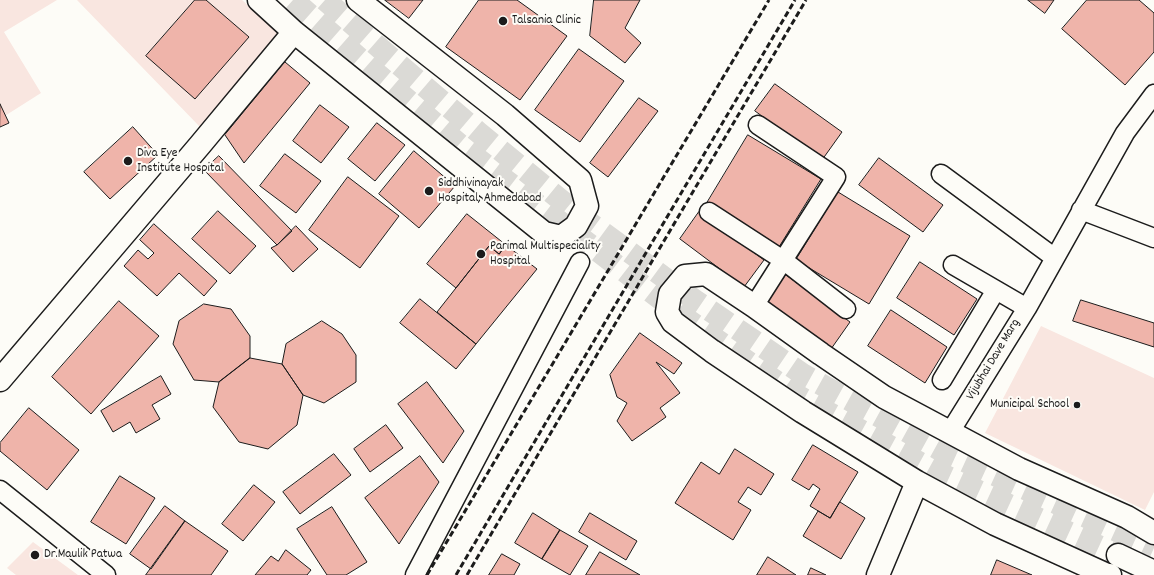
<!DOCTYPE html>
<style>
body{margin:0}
canvas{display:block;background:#fdfcf7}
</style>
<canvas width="1154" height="575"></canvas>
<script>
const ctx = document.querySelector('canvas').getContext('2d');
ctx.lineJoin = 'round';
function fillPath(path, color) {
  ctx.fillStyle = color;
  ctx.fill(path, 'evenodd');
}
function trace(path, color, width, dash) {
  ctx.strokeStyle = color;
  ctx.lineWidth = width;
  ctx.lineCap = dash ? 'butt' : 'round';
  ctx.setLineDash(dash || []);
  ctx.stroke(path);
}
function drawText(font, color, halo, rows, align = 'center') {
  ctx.font = font + ' Dekko,sans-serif';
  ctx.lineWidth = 4;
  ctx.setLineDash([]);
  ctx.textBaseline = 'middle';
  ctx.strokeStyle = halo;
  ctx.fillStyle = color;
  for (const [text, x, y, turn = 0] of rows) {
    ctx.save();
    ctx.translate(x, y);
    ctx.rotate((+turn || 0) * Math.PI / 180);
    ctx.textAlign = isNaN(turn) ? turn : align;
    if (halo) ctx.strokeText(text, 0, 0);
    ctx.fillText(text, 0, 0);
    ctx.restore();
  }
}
fillPath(new Path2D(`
 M0 0H57L4 32 41 93 0 119Z
 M77 0H242L279 32 200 127Z
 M1041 326 1154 378V492L1145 510 985 433Z
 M33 542 78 575H16L7 568Z`), '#f9e6e0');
const building = new Path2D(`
 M195 0H206L249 37 195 99 146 56Z
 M385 0H423L409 18Z
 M479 0H517L567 36 520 100 446 47Z
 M594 0H640L625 28 641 43 625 63 590 36Z
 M1028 0H1054L1045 13Z
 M1087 0H1139L1154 13V52L1125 85 1062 29Z
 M579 49 624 81 580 142 535 110Z
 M285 62 310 83 244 163 225 135Z
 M775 84 842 132 822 160 755 111Z
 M639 98 658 111 608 177 590 163Z
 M0 104 9 123 0 127Z
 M320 105 349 127 321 163 293 141Z
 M377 123 405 145 375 181 348 159Z
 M133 127 158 155 110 199 84 172Z
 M748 135 821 179 779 247 707 203Z
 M414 151 455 186 419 228 379 194Z
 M285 154 321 181 296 213 260 186Z
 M219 156 292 231 277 245 204 170Z
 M879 158 943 205 923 232 859 185Z
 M348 177 399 216 360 268 309 230Z
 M838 192 910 236 869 304 796 260Z
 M218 211 256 246 230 274 192 239Z
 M699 212 764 260 744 287 680 239Z
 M467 214 506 245 499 254 489 246 456 288 427 264Z
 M154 224 217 281 204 296 179 273 157 296 124 266 138 250 148 259 154 253 140 240Z
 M296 226 318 249 293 272 271 248 277 245Z
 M506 245 537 269 476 344 437 312 489 246 499 254Z
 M920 262 977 299 954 335 897 298Z
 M786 275 850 322 831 349 766 302Z
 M420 299 476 344 456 369 400 323Z
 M1081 300 1154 323V347L1073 321Z
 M119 301 159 336 91 414 52 377Z
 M204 304 231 309 250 336V358L219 382 194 380 173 344 179 321Z
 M891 310 947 347 925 383 868 346Z
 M322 321 342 334 356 355V382L324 403 303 395 282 364 286 344Z
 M640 333 682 363 674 374 656 362 680 393 660 408 666 417 632 441 617 421 627 403 617 397 610 375Z
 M250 358 282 364 303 395 297 425 268 449 239 442 213 407 219 382Z
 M161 376 171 394 152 405 160 419 136 433 130 422 113 432 101 411Z
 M427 382 464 431 443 463 398 404Z
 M29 408 79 450 47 490 0 451V443Z
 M386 425 403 448 370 472 354 449Z
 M813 445 858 472 830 518 810 506 820 489 813 484 809 490 792 480Z
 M735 449 774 474 761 495 748 487 738 502 751 510 733 540 675 503 701 462 719 474Z
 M334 454 351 475 300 514 283 492Z
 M420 456 439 482 399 544 365 498Z
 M120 476 155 498 126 544 91 522Z
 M254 485 275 502 243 541 222 524Z
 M840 502 865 518 841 559 803 536 818 511 830 518Z
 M165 506 185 521 151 569 130 554Z
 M332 507 367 562 346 575H327L297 529Z
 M533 513 560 530 542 559 515 543Z
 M590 513 637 541 626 560 579 532Z
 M185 521 228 551 211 575H146Z
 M560 530 588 546 570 575 542 559Z
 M286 550 311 570 307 575H255L271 556 278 561Z
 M600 552 640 575H586Z
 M502 554 520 564 514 575H489Z
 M768 557 796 575H757Z
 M997 560 1032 575H991Z
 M811 568 826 575H808Z`);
fillPath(building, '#efb4aa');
trace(building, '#1c1c1c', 1);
trace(new Path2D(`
 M293 0 375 72 465 149 684 317 793 393 933 470 1118 555
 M325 0 389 56 478 132 579 215 696 301 804 375 942 451 1154 548`), '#dbdad6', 22, [22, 11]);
const street = new Path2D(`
 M941 174 1055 258
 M1081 210 1154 238
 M709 212 783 260 846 309
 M953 265 1027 308
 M754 306 836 177 758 125
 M942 380 996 290
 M950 432 1027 308 1125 133 1154 94
 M0 490 106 575
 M415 575 580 262`);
const secondary = new Path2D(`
 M259 0 294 32 544 233 561 237 576 226 587 206 580 180 505 115 358 0
 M0 380 200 145 294 32
 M878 575 917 482
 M1110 575H1107L995 524 917 482 803 412 712 351 673 322 667 312 670 294 685 276 706 274 754 306 821 354 884 397 1019 469 1127 517 1154 533`);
const primary = new Path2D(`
 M1118 555 1154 572`);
trace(street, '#1c1c1c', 21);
trace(secondary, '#1c1c1c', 25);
trace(primary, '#1c1c1c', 25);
trace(street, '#fdfcf7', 18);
trace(secondary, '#fdfcf7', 22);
trace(primary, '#fdfcf7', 22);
trace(new Path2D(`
 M427 575 769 0
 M456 575 795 0
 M467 575 806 0`), '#1c1c1c', 3, [6, 3]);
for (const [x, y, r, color] of [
 [503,21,5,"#1c1c1c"],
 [128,161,5,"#1c1c1c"],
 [429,191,5,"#1c1c1c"],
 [481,254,5,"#1c1c1c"],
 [1077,405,4,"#1c1c1c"],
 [35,555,5,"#1c1c1c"]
]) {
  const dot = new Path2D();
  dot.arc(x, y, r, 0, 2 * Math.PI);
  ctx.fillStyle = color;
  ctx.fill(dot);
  trace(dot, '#fdfcf7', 1.5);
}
drawText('13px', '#1c1c1c', '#fdfcf7', [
 ["Talsania Clinic",512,21],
 ["Diva Eye",137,154],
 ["Institute Hospital",137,169],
 ["Siddhivinayak",438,184],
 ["Hospital, Ahmedabad",438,199],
 ["Parimal Multispeciality",490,247],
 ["Hospital",490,262],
 ["Municipal School",1069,405,"right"],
 ["Dr.Maulik Patwa",44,555]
], 'left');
drawText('13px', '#1c1c1c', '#fdfcf7', [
 ["Vijubhai Dave Marg",994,360,-59]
]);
</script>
